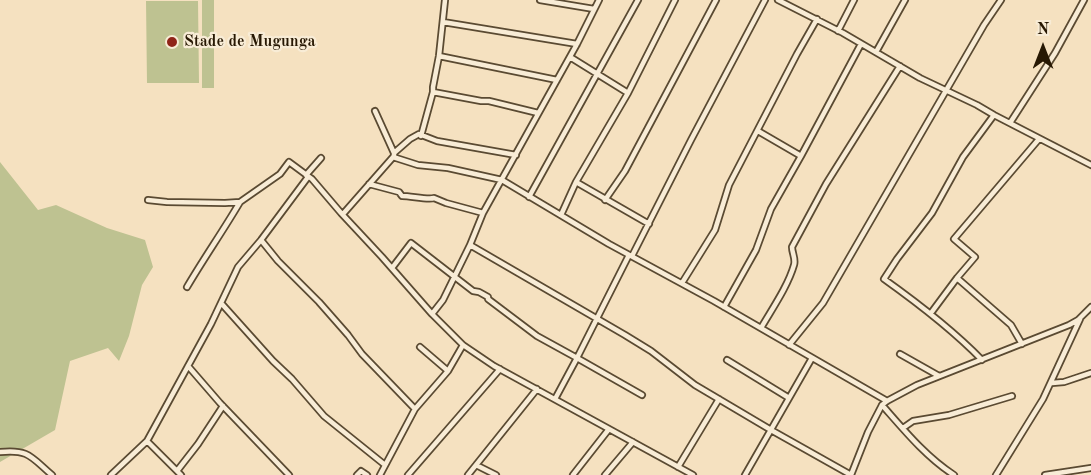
<!DOCTYPE html>
<style>
body{margin:0}
#map{position:relative;width:1091px;height:475px;overflow:hidden;background:#f5e1c0;font-family:"Old Standard TT",serif}
canvas{display:block}
.north{position:absolute;left:1013px;top:18px;width:60px;height:60px;-webkit-text-stroke:4px #f8ecd6;paint-order:stroke;rotate:0deg;font-size:16px;font-weight:700;line-height:24px;text-align:center;color:#271803}
.north::after{content:'';display:block;margin:auto;width:21px;height:27px;background:#271803;clip-path:polygon(50% 0,100% 100%,50% 72%,0 100%)}
</style>
<div id="map">
<canvas width="1091" height="475"></canvas>
<div class="north">N</div>
</div>
<script>
const ctx = document.querySelector('canvas').getContext('2d');
ctx.lineJoin = 'round';
function fillPath(path, color) {
  ctx.fillStyle = color;
  ctx.fill(path, 'evenodd');
}
function trace(path, color, width, dash) {
  ctx.strokeStyle = color;
  ctx.lineWidth = width;
  ctx.lineCap = dash ? 'butt' : 'round';
  ctx.setLineDash(dash || []);
  ctx.stroke(path);
}
function drawText(font, color, halo, rows, align = 'center') {
  ctx.font = font + ' "Old Standard TT",serif';
  ctx.lineWidth = 4.5;
  ctx.setLineDash([]);
  ctx.textBaseline = 'middle';
  ctx.strokeStyle = halo;
  ctx.fillStyle = color;
  for (const [text, x, y, turn = 0] of rows) {
    ctx.save();
    ctx.translate(x, y);
    ctx.rotate((+turn || 0) * Math.PI / 180);
    ctx.textAlign = isNaN(turn) ? turn : align;
    if (halo) ctx.strokeText(text, 0, 0);
    ctx.fillText(text, 0, 0);
    ctx.restore();
  }
}
fillPath(new Path2D(`
 M202 0H214V88H202Z
 M146 1H198L199 83H147Z
 M0 162 38 210 56 205 107 228 145 240 153 267 142 285 129 336 119 361 108 348 70 361 55 430 0 462Z`), '#bec291');
const street = new Path2D(`
 M540 0 594 9
 M778 0 843 33 920 78 977 105 994 115 1091 165
 M443 22 577 44
 M838 31 854 0
 M876 52 905 0
 M439 56 557 80
 M570 57 628 93
 M433 92 481 101H489L538 113
 M375 111 394 153
 M1010 123 1055 53 1084 0
 M758 131 801 156
 M421 136 433 92V87L439 56 445 0
 M393 157 418 165 448 168 502 180 609 244 714 301 887 401
 M306 175 321 158
 M576 182 649 224
 M369 184 399 192 402 196C411 196 428 200 434 198L446 203 483 213
 M529 197 638 0
 M148 200 167 202 225 203 240 202 280 174 289 162 312 179 341 213 382 257 432 314 463 345 494 366 693 475
 M605 200 625 171 716 0
 M343 214 394 156V153L410 139 419 134 437 141 516 155
 M561 215 576 182 628 93 675 0
 M261 240 278 261 319 302 348 335 362 354 415 409
 M470 245 625 335 651 351 695 385 771 430 851 475
 M629 255 577 358 642 395
 M632 256 691 140 765 0
 M392 268 411 243 473 291 479 292 488 297V299L537 336 577 358 555 399
 M957 278 1011 325 1022 344
 M682 283 715 230 729 185 797 54 817 19
 M187 287C204 258 223 231 240 202
 M221 303 273 361 292 379 324 416 385 465
 M724 307 756 250 771 209 801 156 861 44
 M931 313 957 278 975 257 954 239 1039 139
 M432 314 443 300 470 245 483 213 577 44 599 0
 M761 328C772 309 788 286 794 265 796 259 792 253 792 247L826 184 900 66
 M789 345 823 303 984 25 1001 0
 M420 347 448 371
 M900 354 939 376
 M727 360 789 398
 M982 360C952 329 919 304 884 279L897 259 932 213 963 157 994 115
 M188 366 220 403 289 475
 M1052 383 1064 382 1091 373
 M882 405C904 430 926 457 954 475
 M903 428 913 421 949 415 1012 396
 M147 441 181 475
 M0 452C29 449 31 457 52 475
 M476 465 496 475
 M678 467 719 399
 M177 471 198 444 223 406
 M111 475 147 441 211 324 238 267 261 240 308 177
 M357 475 361 471 367 475
 M380 475 415 409 448 371 463 345
 M408 475 500 369
 M468 475 537 389
 M573 475 609 429
 M605 475 633 442
 M745 475 812 358
 M851 475 868 432 882 405 887 401 917 385 1069 325 1078 320 1091 307
 M996 475 1043 399 1080 319
 M1045 475 1091 468`);
trace(street, '#5a4a32', 8);
trace(street, '#f8ecd6', 4.5);
for (const [x, y, r, color] of [
 [172,42,6,"#8f2418"]
]) {
  const dot = new Path2D();
  dot.arc(x, y, r, 0, 2 * Math.PI);
  ctx.fillStyle = color;
  ctx.fill(dot);
  trace(dot, '#f8ecd6', 2);
}
drawText('bold 16px', '#271803', '#f8ecd6', [
 ["Stade de Mugunga",184,42]
], 'left');
</script>
